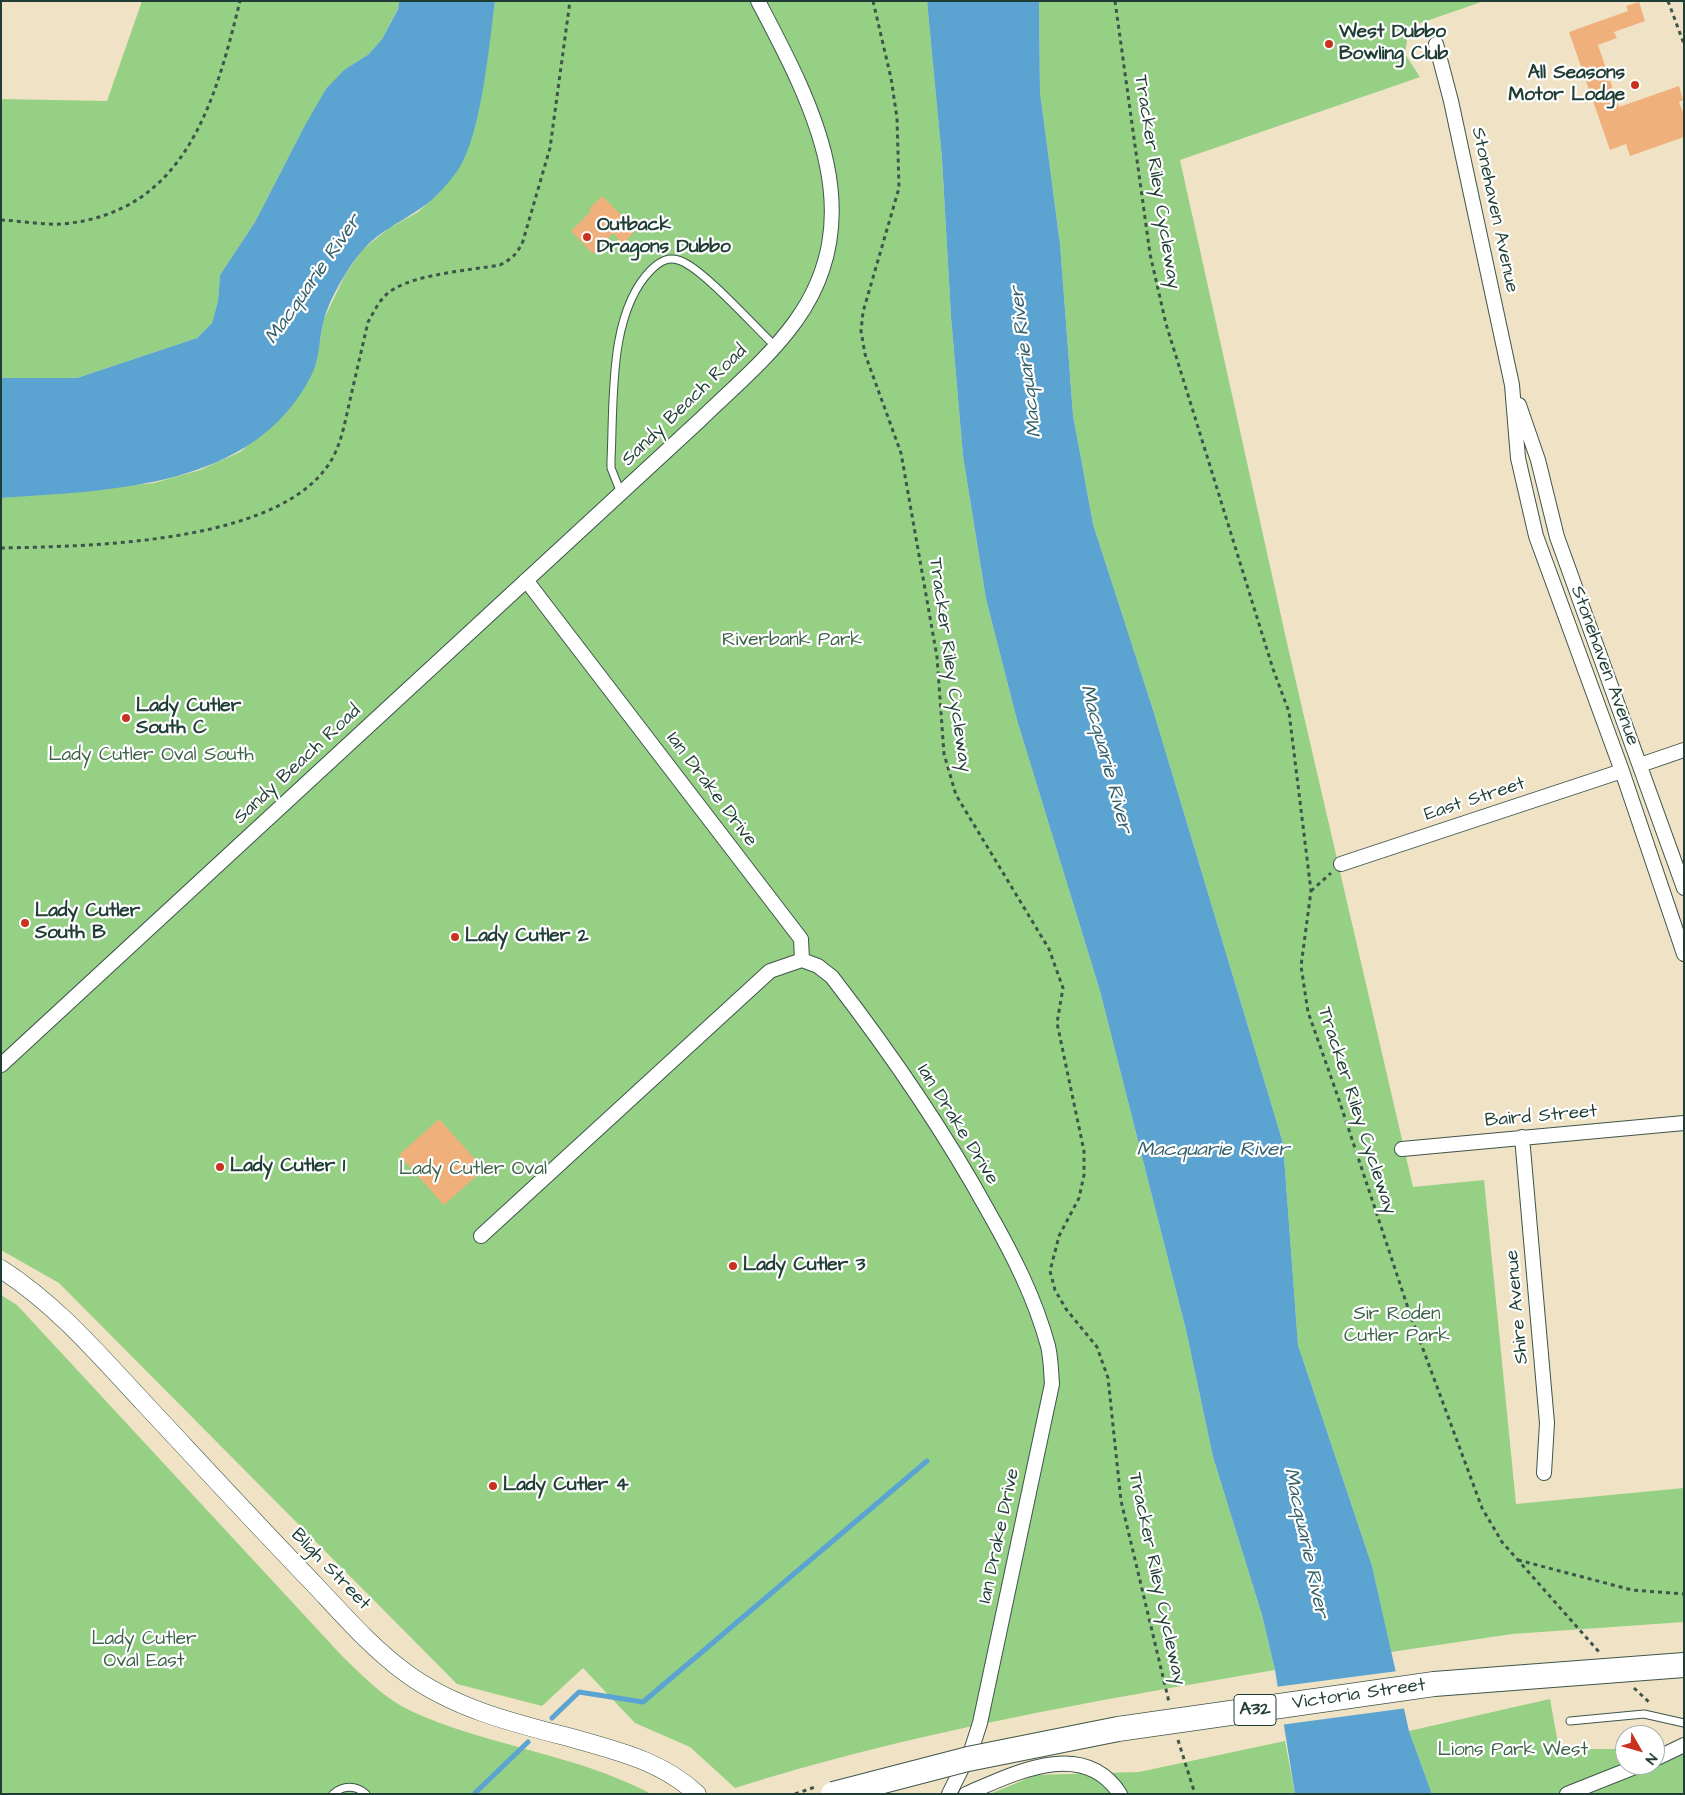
<!DOCTYPE html>
<style>
body{margin:0}
#map{position:relative;width:1685px;height:1795px;overflow:hidden;background:#f0e2c5;font-family:"Architects Daughter",sans-serif}
canvas{display:block}
.frame{position:absolute;inset:0;border:2px solid #1f3d34;pointer-events:none}
.north{position:absolute;left:1615px;top:1725px;width:50px;height:50px;box-sizing:border-box;background:#fff;border:1px solid #a5b1ae;border-radius:50%;rotate:128deg;font-size:14px;font-weight:700;line-height:20px;text-align:center;color:#1f3d34}
.north::after{content:'';display:block;margin:auto;width:18px;height:22px;background:#c8321e;clip-path:polygon(50% 0,100% 100%,50% 72%,0 100%)}
</style>
<div id="map">
<canvas width="1685" height="1795"></canvas>
<div class="frame"></div>
<div class="north">N</div>
</div>
<script>
const ctx = document.querySelector('canvas').getContext('2d');
ctx.lineJoin = 'round';
function fillPath(path, color) {
  ctx.fillStyle = color;
  ctx.fill(path, 'evenodd');
}
function trace(path, color, width, dash) {
  ctx.strokeStyle = color;
  ctx.lineWidth = width;
  ctx.lineCap = dash ? 'butt' : 'round';
  ctx.setLineDash(dash || []);
  ctx.stroke(path);
}
function drawText(font, color, halo, rows, align = 'center') {
  ctx.font = font + ' "Architects Daughter",sans-serif';
  ctx.lineWidth = 4.5;
  ctx.setLineDash([]);
  ctx.textBaseline = 'middle';
  ctx.strokeStyle = halo;
  ctx.fillStyle = color;
  for (const [text, x, y, turn = 0] of rows) {
    ctx.save();
    ctx.translate(x, y);
    ctx.rotate((+turn || 0) * Math.PI / 180);
    ctx.textAlign = isNaN(turn) ? turn : align;
    if (halo) ctx.strokeText(text, 0, 0);
    ctx.fillText(text, 0, 0);
    ctx.restore();
  }
}
fillPath(new Path2D(`
 M142 1H399L398 8 382 39 369 54 344 70 304 127 255 222 220 275 218 301 212 323 197 338 77 378H1V99L107 101Z
 M495 1H927L942 159 951 317 963 456 986 599 1017 720 1100 991 1186 1330 1213 1457 1262 1615 1275 1670C1093 1701 912 1732 735 1788L690 1747 635 1723 583 1668 542 1706 457 1684 59 1283 1 1250V498L154 483 200 470 240 452 268 429 319 346 324 319 345 275 362 250 388 229 418 212 440 192 488 49Z
 M1039 1H1484L1409 27 1405 54 1420 77 1180 160 1287 643 1413 1187 1484 1180 1516 1504 1684 1488V1622L1512 1634 1391 1652 1372 1566 1298 1345 1283 1143 1154 713 1093 524 1073 415 1060 244 1040 92Z
 M1 1295 17 1305 343 1657C364 1677 385 1699 411 1711 486 1746 577 1754 651 1794H1Z
 M1550 1699 1559 1749H1625V1765H1655V1749H1684V1794H1432L1409 1731Z
 M1285 1741 1295 1794H990L1036 1775 1139 1772Z`), '#95d084');
fillPath(new Path2D(`
 M399 1H495C489 46 482 125 462 163 457 173 447 184 440 192 418 216 383 226 362 251 348 267 329 300 324 320 319 337 320 358 312 374 255 489 112 490 1 498V378H77L197 338 212 323 218 301 220 275 255 222 304 127 326 89 344 70 369 54 382 39 398 9Z
 M927 1H1039L1040 92 1060 244 1073 415 1093 524 1154 713 1283 1143 1298 1345 1372 1566 1409 1731 1432 1794H1295L1275 1670 1262 1615 1213 1457 1186 1330 1100 991 1017 720 986 599 963 456 951 317 942 159Z`), '#5ba4d2');
fillPath(new Path2D(`
 M1398 1671 1407 1708 1280 1725 1275 1687Z`), '#f0e2c5');
trace(new Path2D(`
 M552 1718 579 1692 643 1702 927 1461
 M474 1794 528 1742`), '#5ba4d2', 5);
fillPath(new Path2D(`
 M1639 2 1645 21 1614 32 1617 38 1598 45 1619 107 1679 86 1683 100 1679 102 1684 115V137L1630 156 1626 144 1610 150 1569 32 1628 11 1626 6Z
 M602 196 636 230 623 244 613 233 593 254 571 231 591 211 589 209Z
 M439 1119 484 1169 444 1205 399 1155Z`), '#efb07b');
const service = new Path2D(`
 M621 493 611 468V460C614 402 608 313 651 270 660 261 669 256 681 261 704 270 754 326 774 345
 M1570 1721 1644 1714 1684 1723
 M333 1794C343 1785 356 1785 366 1794`);
const minor = new Path2D(`
 M1436 44 1451 101 1512 385 1518 458 1536 536 1622 771 1684 954
 M1519 405 1538 460 1557 537 1684 888
 M526 580 801 939 802 960 818 966 832 977C889 1051 943 1129 988 1211 1013 1255 1035 1298 1048 1346 1051 1358 1051 1372 1052 1384L980 1723 972 1748 949 1794
 M1640 765 1684 750
 M1341 864 1622 771
 M1 1065 700 420C732 389 769 358 795 322 873 215 811 102 758 1
 M1522 1137 1547 1423 1544 1473
 M1402 1149 1684 1123
 M481 1236 770 971 802 960
 M1655 1759 1684 1745
 M966 1794C1013 1774 1083 1737 1120 1794
 M1567 1794 1640 1765`);
const tertiary = new Path2D(`
 M1 1269C57 1305 99 1355 144 1403 201 1464 258 1526 316 1586 344 1616 373 1649 406 1673 455 1709 514 1723 572 1738 617 1751 662 1761 697 1794`);
trace(service, '#3e564a', 9);
trace(minor, '#3e564a', 16);
trace(tertiary, '#3e564a', 19);
trace(new Path2D(`
 M873 1 891 78 897 118 899 188 863 312 861 331 865 354 901 453 937 657 944 754 956 795 1049 949 1063 988 1057 1023 1084 1151V1175L1079 1198 1059 1236 1050 1271 1055 1290 1066 1309 1097 1347 1108 1378 1121 1501 1169 1702
 M1115 1 1150 254 1166 324 1273 669 1289 712 1311 891 1301 966 1308 1012 1338 1097 1410 1314 1482 1508 1502 1542 1600 1653
 M1668 1 1684 44
 M1 220C21 221 43 225 62 224 186 213 215 102 240 1
 M1 548C89 546 295 545 336 451 343 435 346 417 350 400 356 374 362 348 368 322 375 310 381 296 394 289 418 274 471 270 500 265 512 259 518 253 523 241L550 148 570 1
 M1311 891 1331 873
 M1518 1560 1632 1590 1684 1594
 M1634 1688 1651 1704
 M1178 1740 1195 1794`), '#3e564a', 3, [4, 4]);
trace(service, '#fff', 7);
trace(minor, '#fff', 14);
trace(tertiary, '#fff', 18);
const trunkBridge = new Path2D(`
 M833 1794 968 1759 1118 1729 1434 1684 1684 1665`);
trace(trunkBridge, '#3e564a', 26, []);
trace(new Path2D(`
 M795 1794 815 1787`), '#3e564a', 3, [4, 4]);
trace(trunkBridge, '#fff', 24);
for (const [x, y, r, color] of [
 [1329,44,5,"#c8321e"],
 [1635,85,5,"#c8321e"],
 [587,237,5,"#c8321e"],
 [126,718,5,"#c8321e"],
 [25,923,5,"#c8321e"],
 [455,937,5,"#c8321e"],
 [220,1167,5,"#c8321e"],
 [733,1266,5,"#c8321e"],
 [493,1486,5,"#c8321e"]
]) {
  const dot = new Path2D();
  dot.arc(x, y, r, 0, 2 * Math.PI);
  ctx.fillStyle = color;
  ctx.fill(dot);
  trace(dot, '#fff', 2);
}
for (const [x, y, w] of [
 [1255,1710,42]
]) {
  const box = new Path2D();
  box.roundRect(x - w / 2, y - 15.5, w, 31, 4);
  ctx.fillStyle = '#fff';
  ctx.fill(box);
  trace(box, '#1f3d34', 1);
}
drawText('bold 18px', '#1f3d34', null, [
 ["A32",1255,1710]
]);
drawText('bold 19px', '#1f3d34', '#fff', [
 ["West Dubbo",1339,33],
 ["Bowling Club",1339,55],
 ["All Seasons",1625,74,"right"],
 ["Motor Lodge",1625,96,"right"],
 ["Outback",597,226],
 ["Dragons Dubbo",597,248],
 ["Lady Cutler",136,707],
 ["South C",136,729],
 ["Lady Cutler",35,912],
 ["South B",35,934],
 ["Lady Cutler 2",465,937],
 ["Lady Cutler 1",230,1167],
 ["Lady Cutler 3",743,1266],
 ["Lady Cutler 4",503,1486]
], 'left');
drawText('19px', '#1f3d34', '#fff', [
 ["Tracker Riley Cycleway",1156,182,81],
 ["Stonehaven Avenue",1494,210,78],
 ["Sandy Beach Road",685,406,-44],
 ["Tracker Riley Cycleway",949,665,82],
 ["Stonehaven Avenue",1604,666,70],
 ["Sandy Beach Road",298,765,-43],
 ["Ian Drake Drive",711,790,53],
 ["East Street",1475,800,-18],
 ["Tracker Riley Cycleway",1356,1111,72],
 ["Baird Street",1541,1117,-5],
 ["Ian Drake Drive",957,1125,58],
 ["Shire Avenue",1518,1307,-95],
 ["Ian Drake Drive",1000,1536,-78],
 ["Bligh Street",330,1570,46],
 ["Tracker Riley Cycleway",1156,1579,78],
 ["Victoria Street",1359,1695,-8]
]);
drawText('19px', '#3c6248', '#fff', [
 ["Riverbank Park",792,641],
 ["Lady Cutler Oval South",151,756],
 ["Lady Cutler Oval",473,1170],
 ["Sir Roden",1397,1315],
 ["Cutler Park",1397,1337],
 ["Lady Cutler",144,1640],
 ["Oval East",144,1662],
 ["Lions Park West",1513,1751]
]);
drawText('italic 20px', '#34616b', '#fff', [
 ["Macquarie River",314,280,-55],
 ["Macquarie River",1027,362,-97],
 ["Macquarie River",1105,759,75],
 ["Macquarie River",1213,1151],
 ["Macquarie River",1305,1543,78]
]);
</script>
